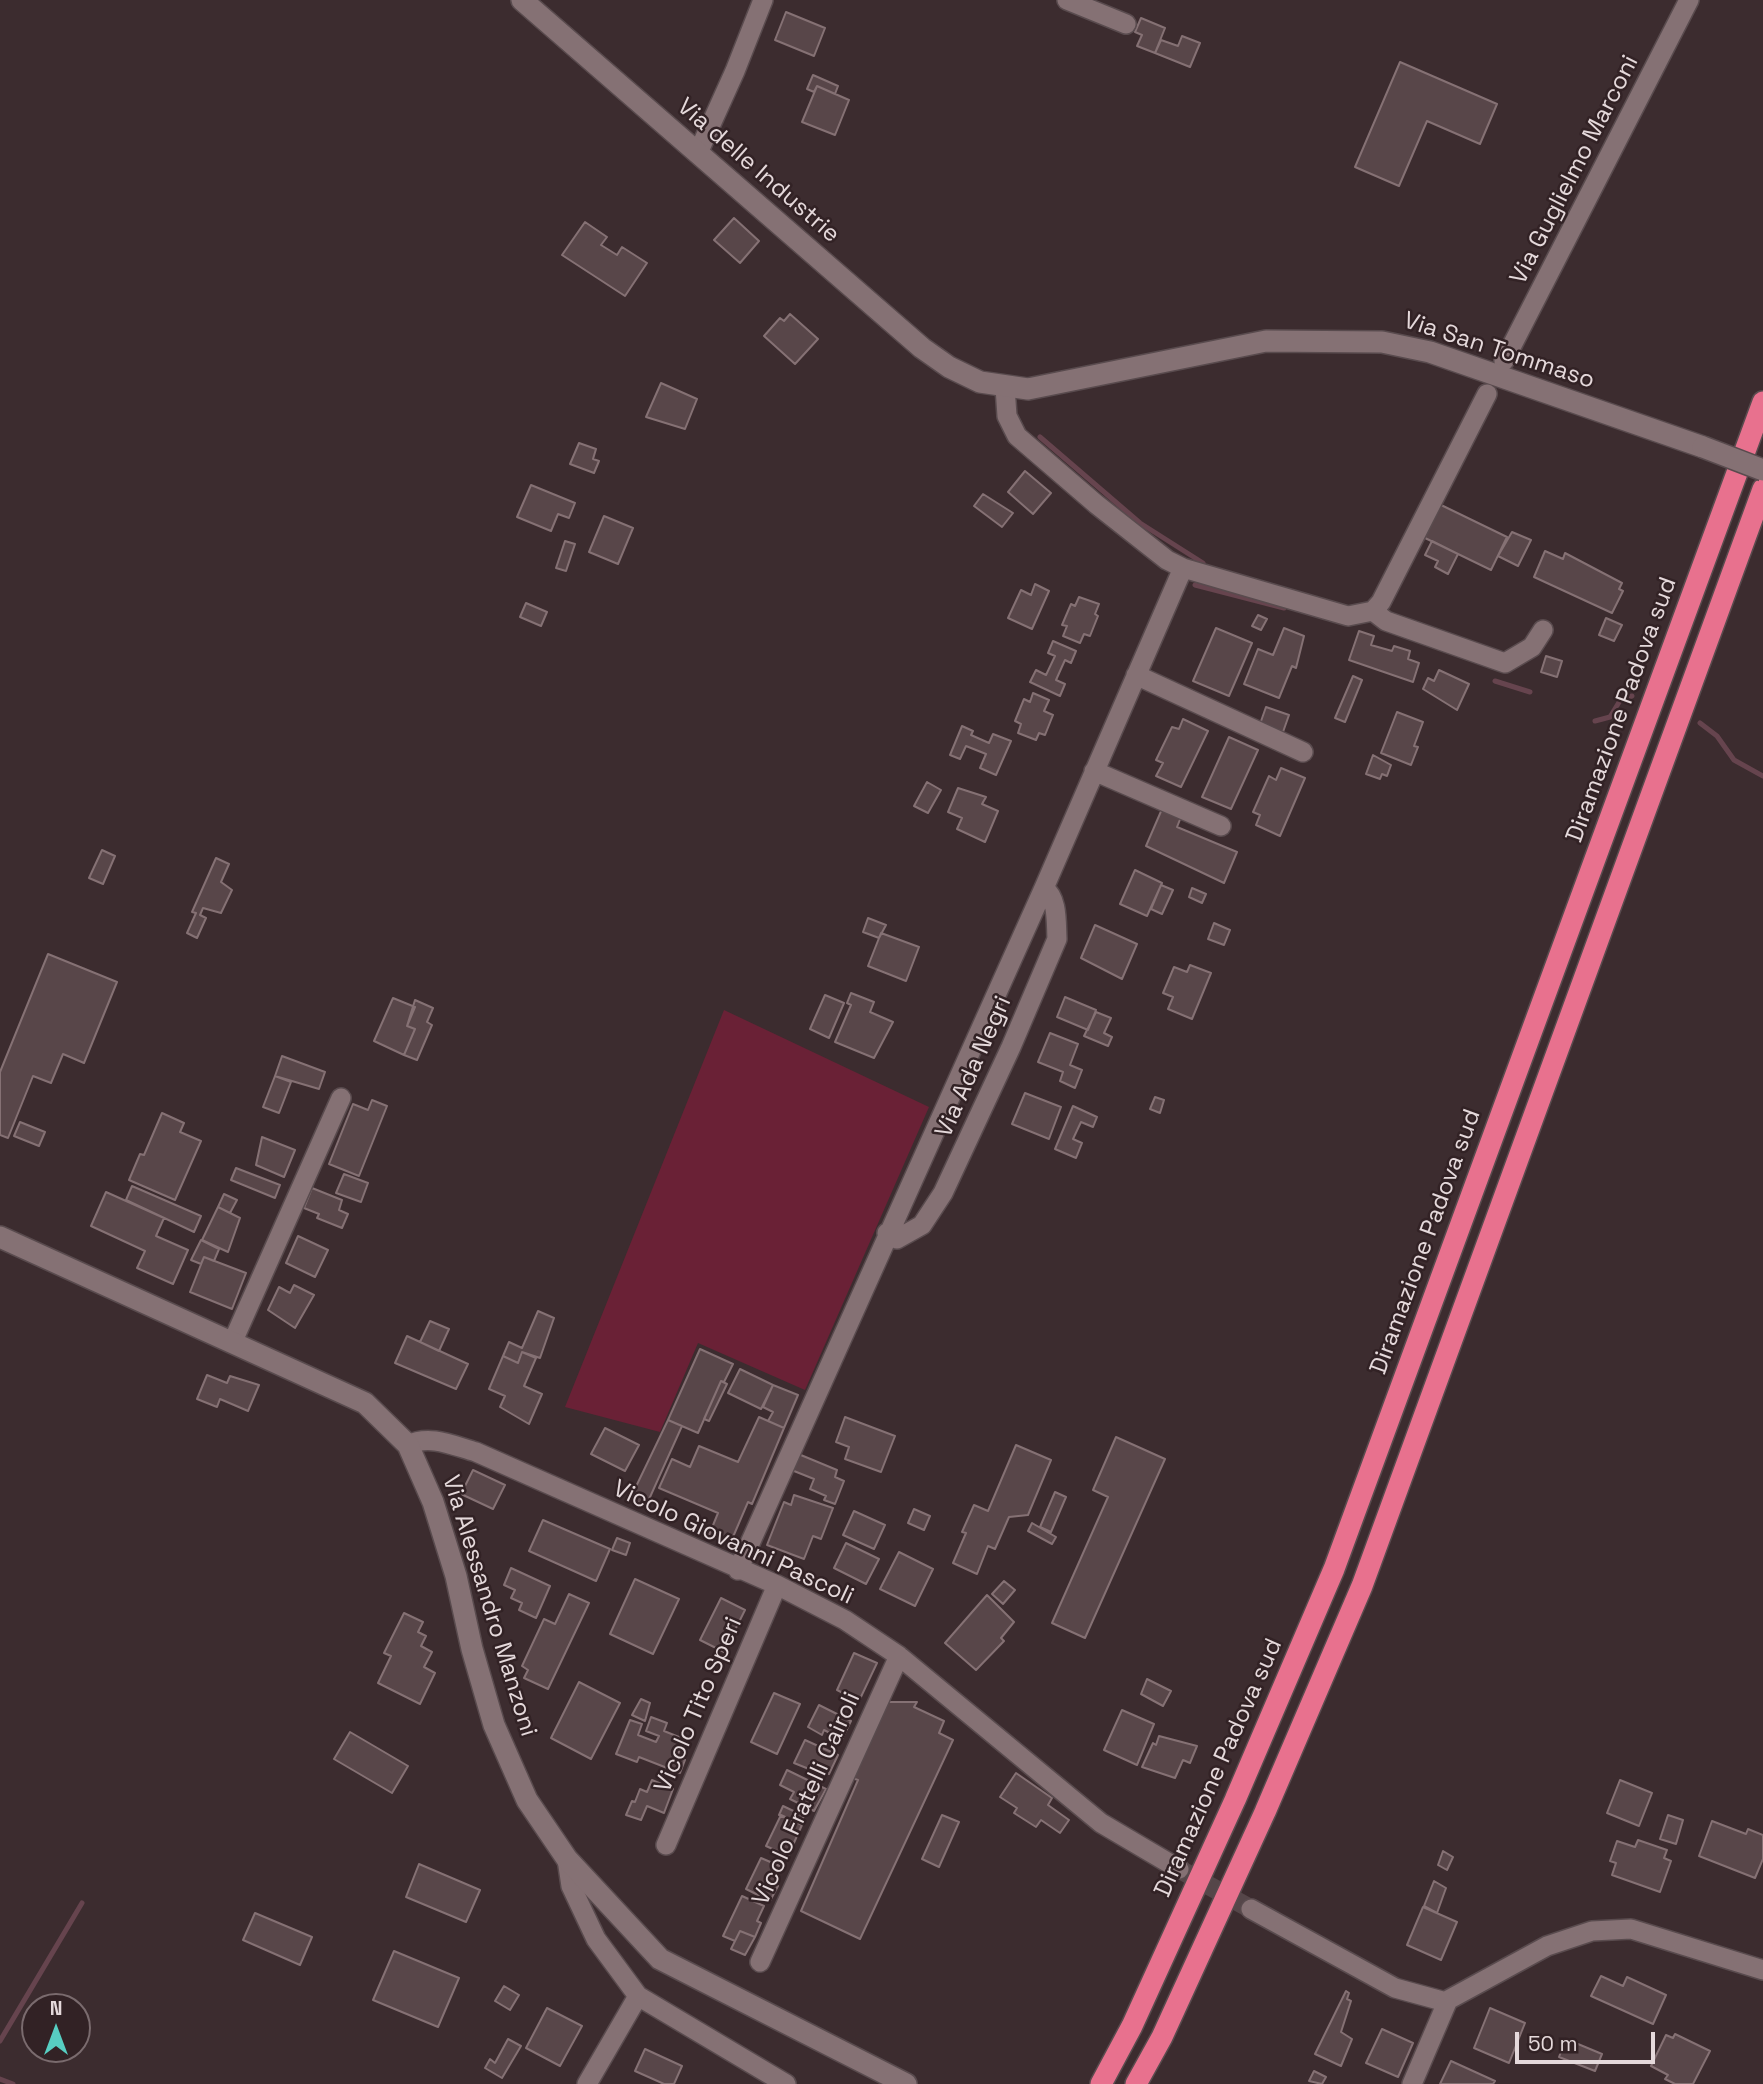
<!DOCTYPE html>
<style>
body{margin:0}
#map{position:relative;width:1763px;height:2084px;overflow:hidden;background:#3c2c2f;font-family:"Space Grotesk",sans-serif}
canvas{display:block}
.north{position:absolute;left:21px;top:1993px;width:70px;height:70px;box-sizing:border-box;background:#322225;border:2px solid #7a6b6e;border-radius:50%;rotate:0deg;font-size:19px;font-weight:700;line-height:28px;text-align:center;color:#e5d9db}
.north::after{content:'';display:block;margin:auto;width:24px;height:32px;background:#57cec2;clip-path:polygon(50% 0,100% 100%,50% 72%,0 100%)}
.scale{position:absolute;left:1515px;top:2032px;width:140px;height:32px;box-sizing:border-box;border:4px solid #e5d9db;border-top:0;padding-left:9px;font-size:21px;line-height:24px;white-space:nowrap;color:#e5d9db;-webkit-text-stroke:5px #322225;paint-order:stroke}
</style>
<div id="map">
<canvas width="1763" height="2084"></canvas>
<div class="north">N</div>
<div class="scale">50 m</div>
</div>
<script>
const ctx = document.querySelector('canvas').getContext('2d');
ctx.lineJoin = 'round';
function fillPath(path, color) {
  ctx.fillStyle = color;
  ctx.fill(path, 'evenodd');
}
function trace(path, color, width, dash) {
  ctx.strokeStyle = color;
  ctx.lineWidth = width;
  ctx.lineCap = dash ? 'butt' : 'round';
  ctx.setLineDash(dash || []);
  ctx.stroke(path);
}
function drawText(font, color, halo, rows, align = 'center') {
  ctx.font = font + ' "Space Grotesk",sans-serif';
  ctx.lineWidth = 5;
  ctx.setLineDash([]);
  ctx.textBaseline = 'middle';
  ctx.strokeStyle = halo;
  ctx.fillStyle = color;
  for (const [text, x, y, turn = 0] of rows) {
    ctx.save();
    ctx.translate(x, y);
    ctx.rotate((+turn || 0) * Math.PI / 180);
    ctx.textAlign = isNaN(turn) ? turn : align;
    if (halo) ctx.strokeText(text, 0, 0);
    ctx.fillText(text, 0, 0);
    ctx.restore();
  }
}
fillPath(new Path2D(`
 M724 1010 929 1107 805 1390 698 1343 660 1432 565 1407Z`), '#6a2136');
trace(new Path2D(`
 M1040 437 1140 523 1203 563
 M1195 585 1284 608
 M1495 681 1530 692
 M1595 721 1610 717 1621 699 1632 696
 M1700 723 1717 736 1734 760 1763 776
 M0 2041 82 1903
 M0 2079 13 2084`), '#66444e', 5);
const building = new Path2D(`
 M786 12 825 28 814 56 775 40Z
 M1141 18 1165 28 1155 53 1137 46 1142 35 1135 32Z
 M1182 36 1200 43 1190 67 1155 53 1161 40 1178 46Z
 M1400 62 1497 104 1480 144 1427 121 1399 186 1355 167Z
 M813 75 838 86 835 94 817 86 814 92 807 89Z
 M817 86 849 100 835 135 802 122Z
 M734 218 759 241 740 263 714 240Z
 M585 222 607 237 601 245 617 255 622 247 647 263 625 296 562 255Z
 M790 314 818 339 795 364 764 336 780 318 784 321Z
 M661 383 697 399 685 429 646 417Z
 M579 443 596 449 593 459 599 461 594 473 570 464Z
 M1025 471 1051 493 1033 514 1008 492Z
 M531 485 575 503 569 518 558 514 551 531 517 517Z
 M983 494 1013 513 1002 527 974 506Z
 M1439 504 1507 537 1491 570 1423 537Z
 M604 516 633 528 618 564 589 552Z
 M1512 532 1531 540 1518 566 1498 556Z
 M565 541 575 544 566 571 556 568Z
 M1432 541 1458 554 1448 574 1435 567 1438 561 1425 555Z
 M1545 551 1563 559 1565 553 1622 583 1619 589 1623 591 1612 613 1534 577Z
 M1035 584 1049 591 1032 629 1008 618 1021 590 1031 595Z
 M1079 597 1099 604 1095 614 1098 616 1090 636 1084 634 1080 643 1063 636 1067 626 1062 625 1071 604 1075 606Z
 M526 603 547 612 541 626 520 617Z
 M1258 615 1267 619 1261 630 1252 626Z
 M1606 618 1622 625 1614 641 1599 635Z
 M1216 628 1252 643 1229 696 1193 681Z
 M1284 628 1304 636 1296 668 1292 666 1279 698 1244 684 1258 649 1273 655Z
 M1359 631 1374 636 1371 645 1392 651 1394 646 1410 651 1408 659 1419 663 1413 682 1349 660Z
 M1053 641 1076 651 1071 663 1065 660 1056 680 1065 684 1060 696 1030 682 1036 670 1046 675 1055 656 1048 653Z
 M1546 656 1562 661 1557 677 1541 672Z
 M1439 670 1469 684 1457 710 1423 689 1428 678 1434 681Z
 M1353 676 1362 680 1345 722 1335 718Z
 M1033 693 1049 700 1044 711 1053 715 1045 735 1039 733 1036 740 1018 733 1021 724 1015 721 1024 699 1030 702Z
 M1266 707 1289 715 1283 732 1260 724Z
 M1397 712 1423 722 1414 746 1418 747 1411 765 1381 753Z
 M1183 719 1208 731 1181 787 1156 776 1163 763 1156 760 1172 727 1179 729Z
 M962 726 973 731 971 735 989 743 993 734 1011 741 996 775 980 768 986 754 966 746 960 759 950 755Z
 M1229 737 1258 750 1231 809 1202 797Z
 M1373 755 1391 765 1387 776 1382 774 1380 779 1366 774Z
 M1281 768 1305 778 1280 836 1256 825 1260 815 1253 812 1269 776 1276 780Z
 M927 782 941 790 928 813 914 806Z
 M958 788 986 797 982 804 998 811 985 842 957 829 962 818 948 812Z
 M1162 809 1181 817 1177 827 1237 852 1224 883 1146 846Z
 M102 850 115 856 103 884 89 878Z
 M216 858 229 864 221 882 232 890 221 913 203 908 200 915 206 918 197 938 187 933 196 913 192 912Z
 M1135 870 1162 883 1147 916 1120 904Z
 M1161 885 1173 890 1162 914 1151 909Z
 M1192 888 1206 894 1202 903 1189 897Z
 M868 918 886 925 879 938 863 932Z
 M1214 923 1230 930 1224 945 1208 939Z
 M1095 925 1137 944 1122 979 1081 958Z
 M881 933 919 947 906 981 868 966Z
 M48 954 117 982 84 1063 63 1054 51 1083 33 1076 8 1138 0 1135V1072Z
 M1190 965 1211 973 1192 1019 1168 1009 1173 997 1163 993 1174 967 1187 972Z
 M851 993 874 1002 870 1012 893 1022 874 1058 835 1042 851 1005 847 1003Z
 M825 995 844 1003 829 1038 810 1029Z
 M1065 997 1096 1010 1088 1030 1057 1017Z
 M393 998 415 1007 407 1026 415 1029 404 1055 374 1041Z
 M415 1000 433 1008 427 1022 432 1025 417 1060 404 1055 415 1029 407 1026Z
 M1096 1012 1111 1018 1104 1033 1112 1037 1108 1046 1084 1036Z
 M1050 1033 1078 1044 1070 1065 1082 1070 1075 1088 1060 1081 1063 1072 1038 1062Z
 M282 1056 325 1072 319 1089 275 1076Z
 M275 1076 291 1082 279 1113 263 1107Z
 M1025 1093 1061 1107 1049 1139 1012 1124Z
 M1155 1097 1164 1100 1160 1113 1150 1109Z
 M372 1100 387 1106 359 1176 329 1164 353 1104 368 1110Z
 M1073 1106 1097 1117 1093 1127 1081 1122 1073 1139 1082 1143 1076 1158 1055 1149Z
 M162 1113 184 1123 180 1132 201 1141 175 1200 129 1180 140 1154 144 1155Z
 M20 1122 45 1132 39 1146 14 1136Z
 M262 1137 295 1150 284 1177 256 1165Z
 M236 1168 280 1185 275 1198 231 1180Z
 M344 1174 368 1183 361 1202 336 1193Z
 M132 1186 201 1216 194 1232 126 1200Z
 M312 1188 342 1200 339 1210 348 1214 342 1228 317 1218 319 1214 304 1208Z
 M106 1192 164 1218 156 1236 188 1250 173 1284 137 1268 145 1251 91 1226Z
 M224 1194 237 1200 230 1213 218 1207Z
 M218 1207 240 1218 228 1252 202 1240Z
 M298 1236 328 1250 315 1277 286 1263Z
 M201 1240 219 1249 214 1261 204 1257 201 1264 191 1260Z
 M204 1257 246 1273 232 1309 190 1292Z
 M294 1285 314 1295 295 1328 268 1310 279 1287 290 1293Z
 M538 1311 554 1318 540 1358 522 1352 518 1363 503 1356 509 1342 522 1348Z
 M430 1321 449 1329 439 1351 420 1342Z
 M407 1336 468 1364 456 1389 395 1363Z
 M700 1349 733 1364 724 1382 721 1381 698 1433 668 1420Z
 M522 1352 536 1358 524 1386 542 1394 529 1424 500 1407 505 1396 489 1389 503 1356 518 1363Z
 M740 1369 773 1385 761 1409 728 1393Z
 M207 1375 227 1383 230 1376 259 1385 248 1411 220 1399 217 1407 197 1399Z
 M721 1381 727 1384 709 1421 704 1419Z
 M773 1385 798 1395 784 1428 768 1421 773 1412 763 1407Z
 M759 1417 784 1428 752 1504 748 1502 730 1544 709 1535 718 1513 659 1488 672 1459 690 1467 699 1446 738 1462Z
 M845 1417 895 1436 881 1472 845 1459 849 1447 836 1442Z
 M668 1420 682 1426 646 1506 630 1499Z
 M605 1428 639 1445 625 1471 591 1454Z
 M1116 1437 1165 1459 1085 1638 1052 1623 1108 1497 1093 1490Z
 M1016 1445 1051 1460 1028 1515 1009 1517 995 1549 988 1546 977 1574 953 1563 966 1533 962 1532 974 1505 988 1511Z
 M796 1453 837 1470 835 1477 844 1481 835 1504 824 1500 826 1496 810 1489 814 1479 789 1469Z
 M473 1470 505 1485 493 1509 461 1494Z
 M1055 1492 1066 1497 1051 1532 1040 1527Z
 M794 1495 833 1508 821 1539 813 1536 804 1559 767 1545 784 1502 791 1505Z
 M914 1509 930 1516 924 1530 908 1523Z
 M854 1511 885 1525 874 1549 843 1535Z
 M543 1520 610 1549 596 1581 529 1551Z
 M1032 1523 1056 1537 1052 1544 1028 1531Z
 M617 1538 630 1543 626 1555 612 1550Z
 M846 1543 879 1559 866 1584 834 1568Z
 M899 1552 933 1569 915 1606 880 1589Z
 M511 1568 550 1586 536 1618 519 1610 522 1603 511 1598 515 1590 504 1585Z
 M635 1579 679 1599 653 1654 610 1634Z
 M1004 1581 1015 1590 1003 1604 992 1594Z
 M569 1594 589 1603 548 1689 524 1678 528 1670 522 1666 544 1619 555 1624Z
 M987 1595 1014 1622 1001 1638 1004 1641 976 1670 945 1643Z
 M721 1598 745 1610 724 1652 700 1640Z
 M404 1613 423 1622 418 1632 426 1636 421 1646 432 1652 424 1667 435 1673 420 1704 378 1683 391 1656 384 1653Z
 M854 1653 877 1663 859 1701 837 1690Z
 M1147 1679 1171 1691 1163 1706 1141 1694Z
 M579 1682 620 1703 591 1759 551 1738Z
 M774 1693 800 1704 777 1754 751 1742Z
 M641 1699 650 1703 645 1721 632 1715Z
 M888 1702H917L914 1707 944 1721 939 1733 953 1740 860 1939 801 1911 858 1780 852 1778Z
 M819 1705 851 1721 842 1739 824 1730 822 1735 808 1727Z
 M1122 1710 1154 1724 1137 1765 1104 1750Z
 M651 1717 667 1723 664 1731 684 1739 677 1757 685 1760 680 1773 639 1757 637 1762 616 1754 630 1720 642 1724 638 1735 656 1742 659 1736 646 1731Z
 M350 1732 408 1766 392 1793 334 1759Z
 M1159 1736 1197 1746 1190 1763 1183 1760 1175 1778 1142 1767 1153 1743 1156 1745Z
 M805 1740 838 1755 829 1774 811 1765 809 1769 794 1763Z
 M787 1770 826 1789 814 1811 790 1799 794 1792 780 1785Z
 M1016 1773 1052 1798 1048 1805 1069 1820 1060 1833 1041 1820 1036 1827 1014 1813 1017 1808 1000 1797Z
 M652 1780 673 1789 664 1813 647 1806 641 1820 626 1815 632 1801 635 1802 640 1789 647 1792Z
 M1620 1780 1652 1793 1639 1826 1607 1813Z
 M783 1806 804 1816 800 1824 779 1815Z
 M781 1815 802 1825 788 1856 766 1846Z
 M942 1815 959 1822 939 1867 922 1859Z
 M1668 1815 1683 1820 1676 1844 1660 1839Z
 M1712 1821 1746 1834 1748 1829 1763 1835V1859L1755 1878 1699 1856Z
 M1638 1840 1667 1850 1664 1858 1671 1861 1660 1892 1612 1875 1616 1863 1610 1861 1617 1841 1635 1847Z
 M1443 1851 1453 1857 1447 1870 1438 1865Z
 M761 1858 782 1867 773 1884 778 1886 770 1901 746 1889Z
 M419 1864 480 1890 466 1922 406 1897Z
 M1434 1881 1446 1888 1437 1913 1424 1906Z
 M742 1896 764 1906 757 1921 761 1923 755 1937 740 1931 735 1941 723 1936Z
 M1423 1907 1457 1922 1441 1960 1407 1945Z
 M255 1913 312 1937 300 1965 243 1940Z
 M740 1931 755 1937 745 1955 731 1949Z
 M394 1951 459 1978 438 2027 373 2000Z
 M1601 1976 1623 1986 1627 1977 1666 1995 1653 2024 1591 1996Z
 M504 1986 519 1995 510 2010 495 2001Z
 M1346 1991 1349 1993 1347 1999 1351 2001 1341 2032 1352 2039 1341 2066 1315 2054Z
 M547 2008 582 2026 560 2066 526 2048Z
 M1490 2008 1525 2023 1509 2063 1474 2048Z
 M1382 2029 1413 2043 1398 2077 1366 2063Z
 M1675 2034 1710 2051 1693 2084H1675L1665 2079 1668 2075 1651 2066 1666 2035 1673 2038Z
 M508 2039 521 2046 502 2078 485 2068 490 2059 495 2063Z
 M1566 2039 1602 2054 1595 2071 1559 2057Z
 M645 2049 682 2066 674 2084H664L635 2071Z
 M1451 2061 1495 2081 1493 2084H1440Z
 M1314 2071 1326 2077 1322 2084 1309 2081Z`);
fillPath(building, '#584649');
trace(building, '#857174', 2);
trace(new Path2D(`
 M1179 1869 1251 1909`), '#554649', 19, [19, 10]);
const street = new Path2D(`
 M1067 0 1126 24
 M698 153 735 71 763 0
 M1504 361 1689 0
 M1005 387 1007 416 1017 436 1096 504 1167 560 1183 568 1348 616 1373 611 1381 602 1487 394
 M1373 611 1386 621 1505 663 1532 647 1543 630
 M1136 675 1303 752
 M1094 771 1221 826
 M887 1233 897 1239 922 1225 943 1193 1011 1047 1057 939C1056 921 1058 899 1044 888
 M233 1341 341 1098
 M408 1445C430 1434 454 1446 476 1452L777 1585 845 1620 899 1656 1101 1823 1179 1869
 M738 1570 1044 888 1183 568
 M666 1845 777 1585
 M567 1859 571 1886 596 1939 638 1996 786 2084
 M1251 1909 1395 1988 1446 2002
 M760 1962 899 1656
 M587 2084 638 1996
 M1412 2084 1448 2000 1547 1946 1592 1931 1631 1929 1763 1970`);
const secondary = new Path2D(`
 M522 0 922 348 949 367 980 382 1028 389 1266 341 1382 342 1430 352 1703 447
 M0 1237 365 1403 408 1445 433 1502 456 1576 472 1649 494 1725 527 1800 567 1859 660 1959 906 2084`);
const highway = new Path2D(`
 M1101 2084 1132 2026 1235 1800 1334 1569 1763 402
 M1136 2084 1162 2037 1265 1812 1362 1586 1763 489`);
trace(street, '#594b4e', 22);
trace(secondary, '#594b4e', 24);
trace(highway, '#594b4e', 24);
trace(street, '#857174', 19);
trace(secondary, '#857174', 21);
trace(highway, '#e8718e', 21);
const secondaryBridge = new Path2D(`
 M1703 447 1763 470`);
trace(secondaryBridge, '#594b4e', 24, []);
trace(secondaryBridge, '#857174', 21);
drawText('24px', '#e5d9db', '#322225', [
 ["Via Guglielmo Marconi",1575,170,-63],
 ["Via delle Industrie",758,171,41],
 ["Via San Tommaso",1499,351,18],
 ["Diramazione Padova sud",1622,710,-70],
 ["Via Ada Negri",974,1067,-66],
 ["Diramazione Padova sud",1426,1242,-70],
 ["Vicolo Giovanni Pascoli",733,1543,25],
 ["Via Alessandro Manzoni",489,1606,73],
 ["Vicolo Tito Speri",699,1705,-67],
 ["Diramazione Padova sud",1219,1768,-66],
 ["Vicolo Fratelli Cairoli",807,1799,-66]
]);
</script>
